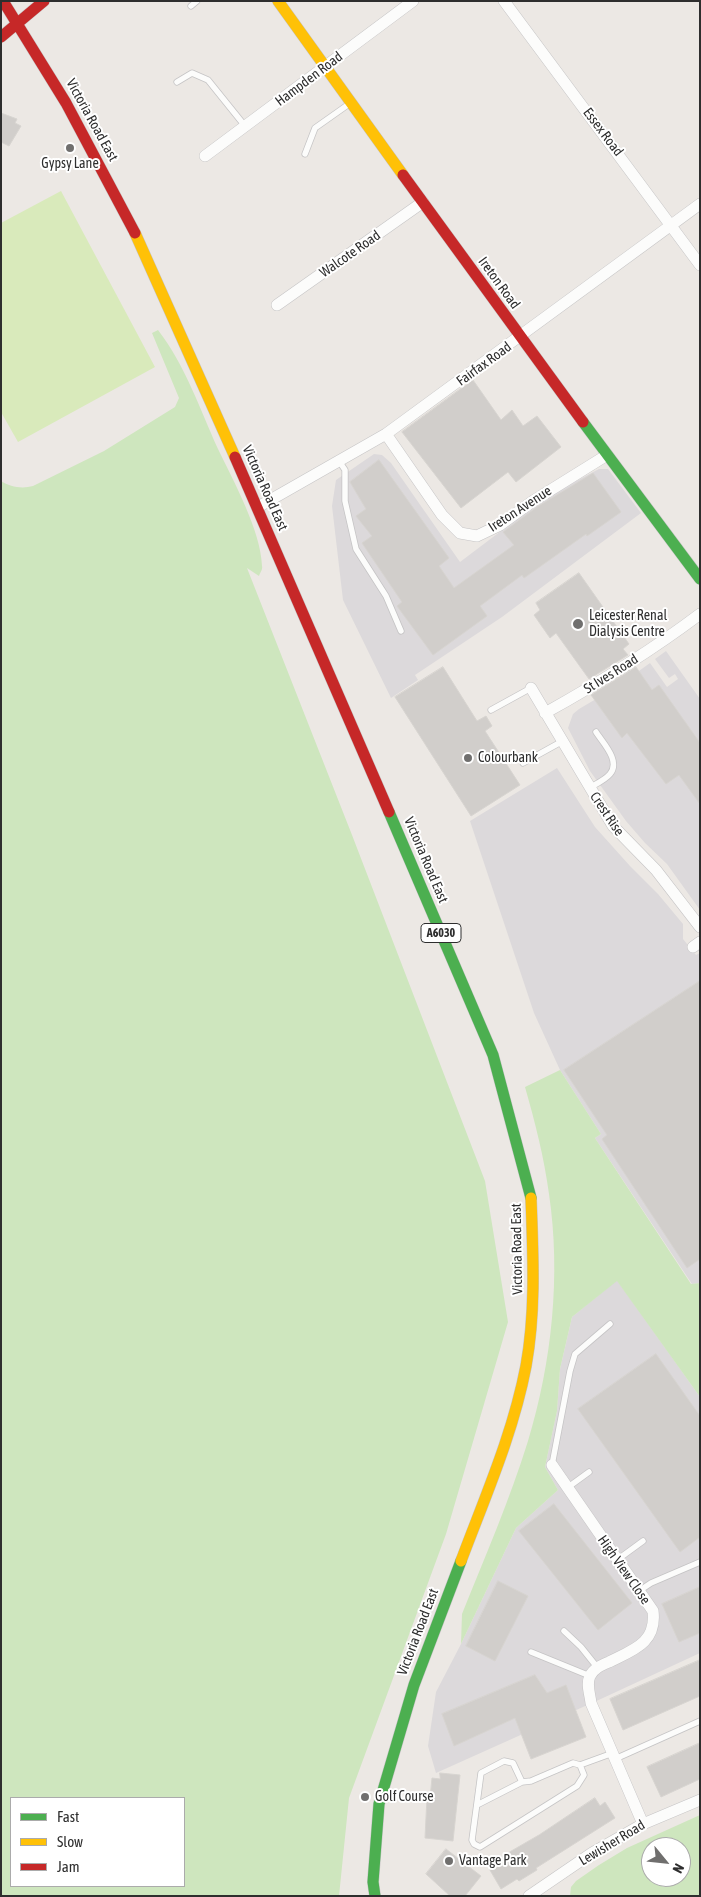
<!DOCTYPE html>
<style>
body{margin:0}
#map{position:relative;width:701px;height:1897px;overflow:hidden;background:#ece8e4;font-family:"Asap Condensed",sans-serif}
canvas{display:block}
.frame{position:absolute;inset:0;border:2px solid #2e2e2e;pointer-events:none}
.legend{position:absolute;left:10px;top:1797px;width:175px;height:90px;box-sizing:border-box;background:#fff;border:1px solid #ababab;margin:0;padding:6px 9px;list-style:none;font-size:15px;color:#2e2e2e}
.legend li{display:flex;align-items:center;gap:10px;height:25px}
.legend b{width:25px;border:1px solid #ababab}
.north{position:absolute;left:641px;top:1837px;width:50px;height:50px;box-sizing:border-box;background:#fff;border:1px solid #ababab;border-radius:50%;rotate:118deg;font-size:14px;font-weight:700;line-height:20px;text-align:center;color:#2e2e2e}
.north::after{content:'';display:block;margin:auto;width:18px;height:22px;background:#706f6e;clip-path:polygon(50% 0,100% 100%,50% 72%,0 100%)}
</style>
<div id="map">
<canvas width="701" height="1897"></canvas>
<div class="frame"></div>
<ul class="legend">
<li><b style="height:6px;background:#4caf50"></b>Fast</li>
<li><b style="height:6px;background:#ffc107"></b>Slow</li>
<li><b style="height:6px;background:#c62828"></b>Jam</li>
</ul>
<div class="north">N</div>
</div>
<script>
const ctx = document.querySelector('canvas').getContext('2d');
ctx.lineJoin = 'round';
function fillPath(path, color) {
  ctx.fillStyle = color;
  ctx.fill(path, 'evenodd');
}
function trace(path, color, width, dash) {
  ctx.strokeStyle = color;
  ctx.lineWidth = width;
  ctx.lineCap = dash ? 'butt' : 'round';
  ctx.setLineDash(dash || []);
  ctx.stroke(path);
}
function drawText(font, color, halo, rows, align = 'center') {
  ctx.font = font + ' "Asap Condensed",sans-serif';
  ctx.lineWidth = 4;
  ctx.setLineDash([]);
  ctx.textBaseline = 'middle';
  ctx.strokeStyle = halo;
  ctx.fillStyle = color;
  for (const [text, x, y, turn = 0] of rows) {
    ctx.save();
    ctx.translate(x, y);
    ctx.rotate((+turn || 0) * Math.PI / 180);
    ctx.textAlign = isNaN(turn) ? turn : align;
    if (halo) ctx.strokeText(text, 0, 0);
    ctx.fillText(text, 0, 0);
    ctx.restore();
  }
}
fillPath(new Path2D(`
 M374 454 382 455 391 463 460 562 546 497 599 469H608L641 513 502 617 415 675 418 680 391 698 343 600 332 506 336 480Z
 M666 651 700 699V910L667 864 645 843 626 821 590 771 568 728 573 714 579 709 618 686 650 663 667 687 678 679 675 674 669 678 655 659Z
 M557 768 595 827 630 866 658 894 683 924V939L696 955 700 953V1283L692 1284 595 1138 601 1134 560 1070 534 1013 470 821Z
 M617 1280 700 1397V1653L603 1698 436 1773 428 1746 436 1692 461 1644 516 1528 558 1490 545 1467 557 1411 560 1369 572 1317Z`), '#dcd9db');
fillPath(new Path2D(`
 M158 330C185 365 200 409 218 449 233 480 261 531 262 566 263 569 260 573 259 576L247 568 352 835 485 1181 508 1322 446 1534 349 1798 339 1896H1V481C10 487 22 489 33 486L104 451 175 407 179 398 152 333ZM11 1798H184V1886H11Z
 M560 1070 601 1134 595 1138 691 1284 700 1283V1397L617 1281 572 1317 560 1369 557 1411 545 1467 558 1490 516 1528 461 1644 462 1614C485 1557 510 1499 528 1441 552 1362 561 1275 549 1194 544 1157 535 1122 525 1087Z
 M700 1815V1896H570L571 1887 576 1881 599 1865 627 1848ZM651 1847H681V1877H651Z`), '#cee6be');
fillPath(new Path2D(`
 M61 191 155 367 18 442 1 412V223Z`), '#d9eabb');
const building = new Path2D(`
 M1 113 17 119 15 123 21 126 9 146 1 142Z
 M473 380 501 420 512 410 523 426 537 416 561 447 516 482 508 472 461 508 402 432Z
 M379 460 449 558 439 566 454 588 514 545 503 532 537 507 593 473 621 512 587 536 586 534 524 578 522 575 480 606 487 616 433 655 397 606 402 602 362 543 372 536 356 516 366 509 350 482Z
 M579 573 629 644 623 649 628 655 589 679 556 633 550 638 534 615 540 610 536 603Z
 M443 667 477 721 486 716 492 726 485 731 520 785 471 816 395 697Z
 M636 667 652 690 659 685 700 743V804L679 775 666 784 627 733 622 738 591 695Z
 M700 981V1259L687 1268 602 1139 607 1135 564 1070Z
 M656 1354 700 1416V1537L680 1552 578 1409Z
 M554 1504 632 1603 598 1630 519 1531Z
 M498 1581 528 1596 495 1661 466 1646Z
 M700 1587V1633L679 1642 662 1604Z
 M700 1660V1696L623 1730 610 1699Z
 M535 1675 547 1693 566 1685 586 1737 531 1759 515 1718 454 1746 442 1714Z
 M700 1743V1779L661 1797 647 1767Z
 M440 1773 460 1775 453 1841 425 1838 427 1797 430 1798 432 1778 440 1779Z
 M595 1798 600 1806 605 1802 615 1818 536 1868 537 1870 519 1881 517 1879 501 1889 487 1865 539 1835Z
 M446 1849 481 1876 465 1896H450L426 1874Z`);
fillPath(building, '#d1cecb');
trace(building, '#d7d4d0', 1);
const lane = new Path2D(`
 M191 6 197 1
 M177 82 192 73 208 80 245 126
 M305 154 315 128 349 104
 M339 461 345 470V501L356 549 386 596 401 631
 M491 710 531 688
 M523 763 561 742
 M589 788C596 784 605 780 610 774 621 761 603 743 596 732
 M552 1465 570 1371 575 1354 610 1324
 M567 1488 589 1472
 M617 1560 643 1541
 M639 1591 651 1583 700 1562
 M564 1631 581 1647 597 1667
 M531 1652 590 1676
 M615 1759 700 1721
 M522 1782 513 1763 504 1761 481 1773 472 1840 474 1844 480 1847 577 1786 584 1775 580 1765
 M477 1805 522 1782 531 1781 573 1763 580 1765 613 1753`);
const street = new Path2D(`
 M504 1 700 265
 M205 156 413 1
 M277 305 423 202
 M386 434 442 515 460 533 477 536 500 525 533 501 607 455
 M258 507 386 434 700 204
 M531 688 613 826 656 870 700 927
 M545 713C599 683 651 651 700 614
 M693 947 700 942
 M552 1465 653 1611C657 1643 633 1650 609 1662 602 1665 594 1668 590 1676 586 1684 590 1694 591 1703L643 1824
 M529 1896 592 1853 643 1824 700 1800`);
const fast = new Path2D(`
 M583 422 700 579
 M389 812 493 1055 531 1198
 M375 1896 373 1882 379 1804 414 1685 461 1561`);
const slow = new Path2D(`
 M278 1 403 175
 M135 233 235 457
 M461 1561C485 1497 513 1434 526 1366 536 1311 533 1254 531 1198`);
const jam = new Path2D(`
 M3 1 66 103 135 233
 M1 37 44 1
 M403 175 583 422
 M235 457 389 812`);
trace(lane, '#c5c4c5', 7);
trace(street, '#c5c4c5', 12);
trace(fast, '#c5c4c5', 12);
trace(slow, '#c5c4c5', 12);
trace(jam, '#c5c4c5', 12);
trace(lane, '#fcfcfb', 5.5);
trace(street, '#fcfcfb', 11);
trace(fast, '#4caf50', 11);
trace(slow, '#ffc107', 11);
trace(jam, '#c62828', 11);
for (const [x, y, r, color] of [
 [70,148,5,"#706f6e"],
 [578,624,6,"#706f6e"],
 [468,758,5,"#706f6e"],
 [365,1797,5,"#706f6e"],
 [449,1861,5,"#706f6e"]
]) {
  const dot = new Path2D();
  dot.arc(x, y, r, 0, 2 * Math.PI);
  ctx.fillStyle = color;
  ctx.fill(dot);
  trace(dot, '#fff', 2);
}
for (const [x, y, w] of [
 [441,933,40]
]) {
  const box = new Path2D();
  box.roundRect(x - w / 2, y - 9.5, w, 19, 4);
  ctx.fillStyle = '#fff';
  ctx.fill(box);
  trace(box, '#2e2e2e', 1);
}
drawText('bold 12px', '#2e2e2e', null, [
 ["A6030",441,933]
]);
drawText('14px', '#2e2e2e', '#fff', [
 ["Hampden Road",309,79,-37],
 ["Victoria Road East",92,120,61],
 ["Essex Road",603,132,53],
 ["Walcote Road",350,254,-35],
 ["Ireton Road",499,283,54],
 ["Fairfax Road",484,364,-36],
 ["Victoria Road East",265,488,66],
 ["Ireton Avenue",520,509,-33],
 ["St Ives Road",611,674,-32],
 ["Crest Rise",607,814,56],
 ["Victoria Road East",426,860,67],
 ["Victoria Road East",517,1249,-91],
 ["High View Close",624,1570,55],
 ["Victoria Road East",418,1632,-69],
 ["Lewisher Road",612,1843,-31]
]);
drawText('14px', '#2e2e2e', '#fff', [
 ["Gypsy Lane",70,164,"center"],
 ["Leicester Renal",589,616],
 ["Dialysis Centre",589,632],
 ["Colourbank",478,758],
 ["Golf Course",375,1797],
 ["Vantage Park",459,1861]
], 'left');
</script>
